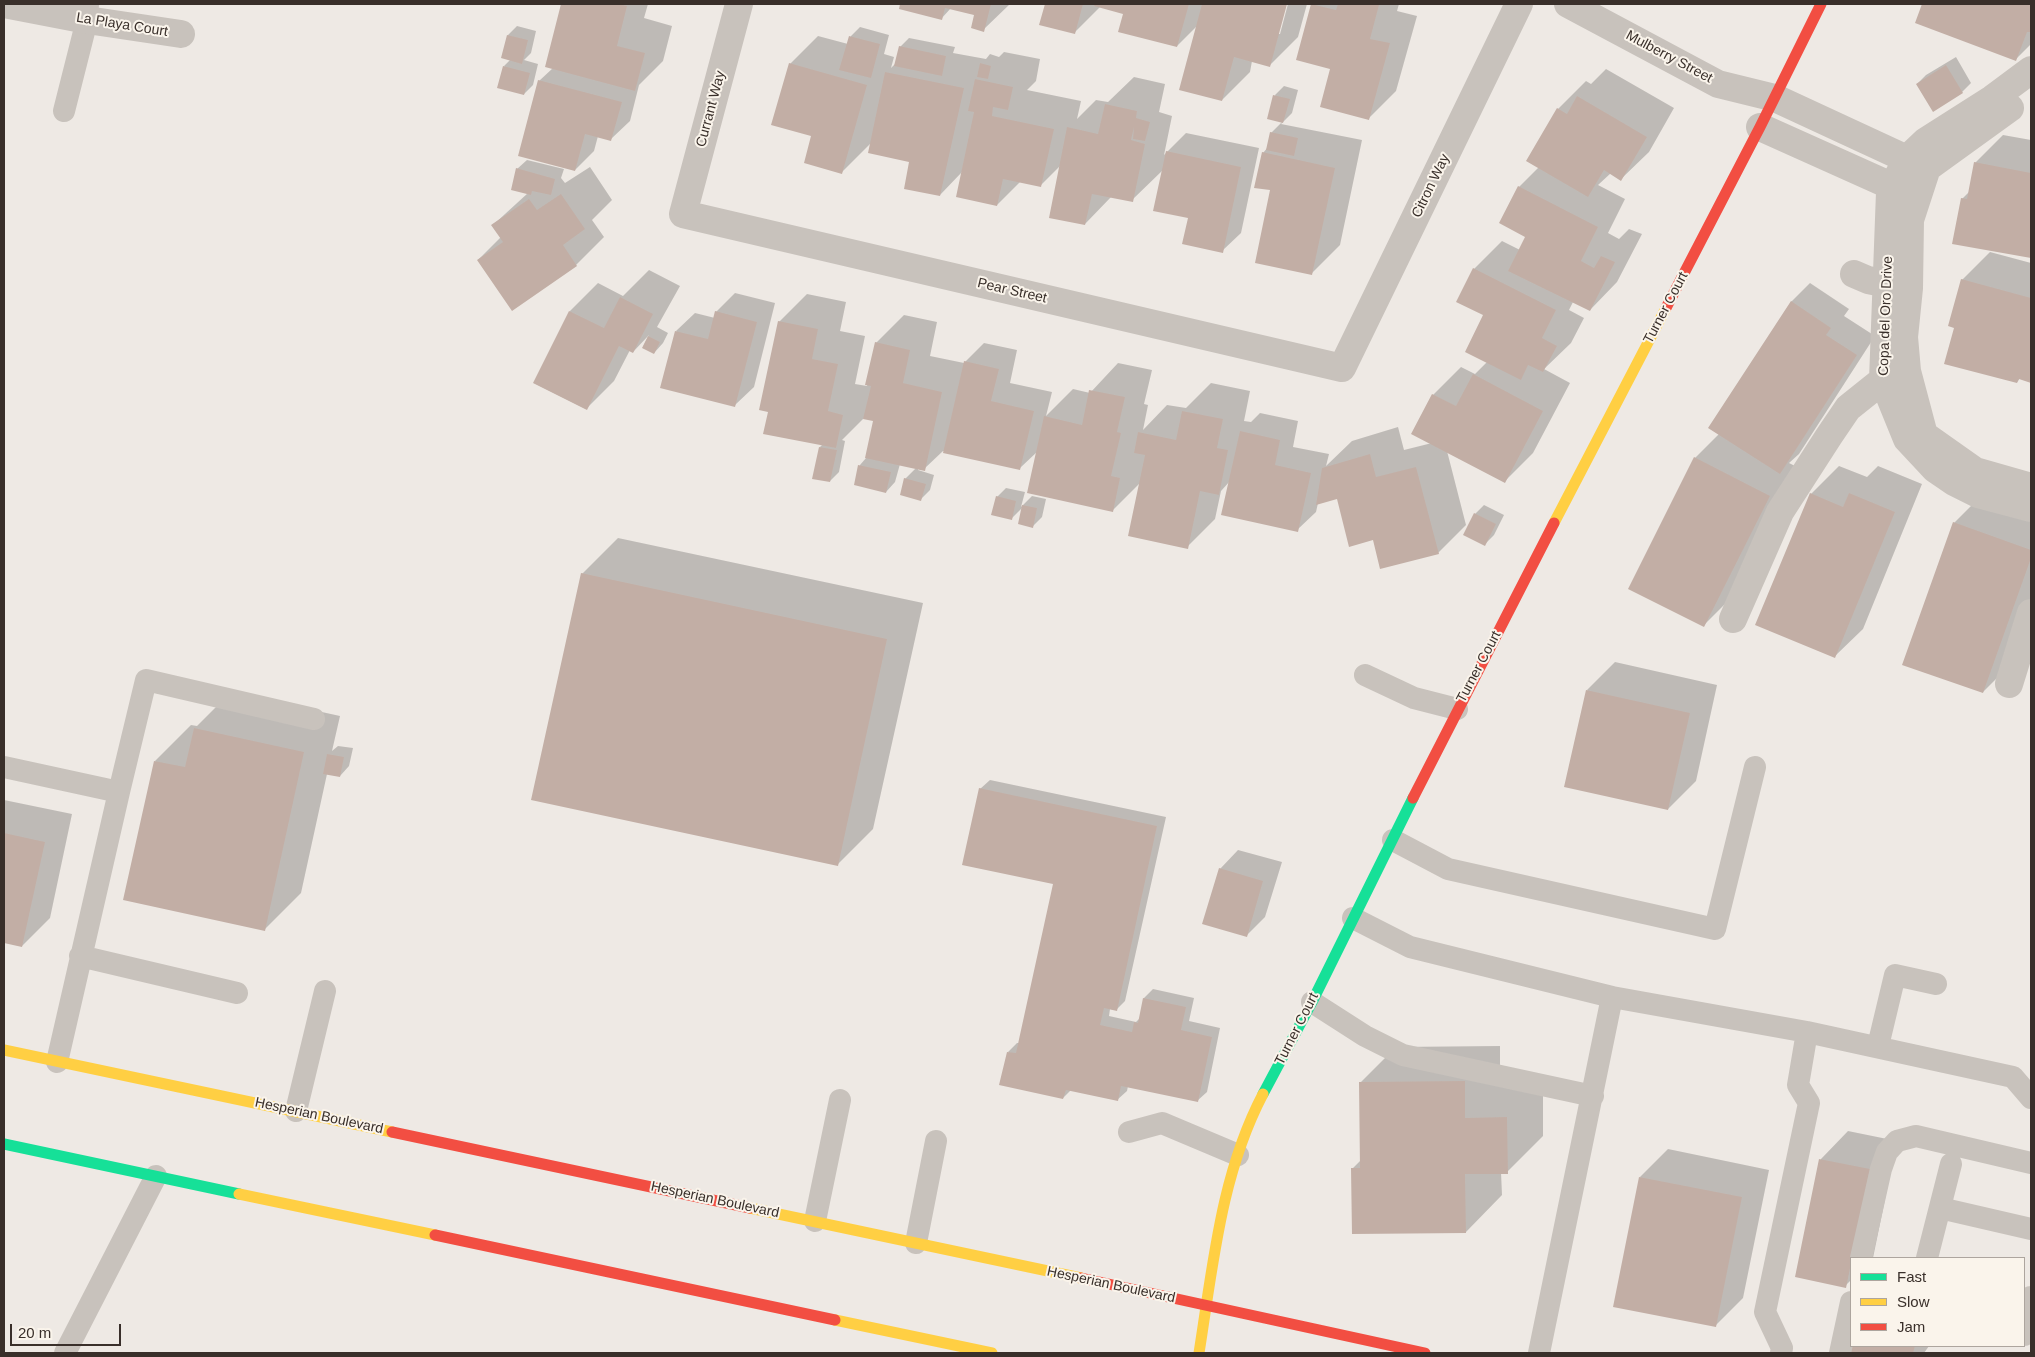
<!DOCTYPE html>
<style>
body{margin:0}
#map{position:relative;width:2035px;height:1357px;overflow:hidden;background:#eee9e4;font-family:Arial,sans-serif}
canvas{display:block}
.frame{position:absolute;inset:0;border:5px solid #392f2a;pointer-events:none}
.legend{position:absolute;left:1850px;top:1257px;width:175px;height:90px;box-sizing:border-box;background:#faf4eb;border:1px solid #ada59e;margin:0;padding:6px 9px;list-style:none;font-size:15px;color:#392f2a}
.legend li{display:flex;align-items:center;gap:10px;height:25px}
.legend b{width:25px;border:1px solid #ada59e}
.scale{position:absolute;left:10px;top:1324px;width:111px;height:22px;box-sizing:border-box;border:2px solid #392f2a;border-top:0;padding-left:6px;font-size:15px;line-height:18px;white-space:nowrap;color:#392f2a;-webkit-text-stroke:4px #faf4eb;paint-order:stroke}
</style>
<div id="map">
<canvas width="2035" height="1357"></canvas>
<div class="frame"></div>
<ul class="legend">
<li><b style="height:6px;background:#16e098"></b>Fast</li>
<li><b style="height:6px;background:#ffcf43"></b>Slow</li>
<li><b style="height:6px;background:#f24e42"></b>Jam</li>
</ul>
<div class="scale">20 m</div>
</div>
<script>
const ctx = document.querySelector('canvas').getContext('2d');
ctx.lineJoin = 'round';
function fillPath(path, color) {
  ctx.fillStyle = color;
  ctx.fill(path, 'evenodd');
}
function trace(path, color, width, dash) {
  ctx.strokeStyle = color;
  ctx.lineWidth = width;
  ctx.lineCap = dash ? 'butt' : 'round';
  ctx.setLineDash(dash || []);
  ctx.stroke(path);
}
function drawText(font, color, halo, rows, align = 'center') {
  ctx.font = font + ' Arial,sans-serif';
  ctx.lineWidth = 4;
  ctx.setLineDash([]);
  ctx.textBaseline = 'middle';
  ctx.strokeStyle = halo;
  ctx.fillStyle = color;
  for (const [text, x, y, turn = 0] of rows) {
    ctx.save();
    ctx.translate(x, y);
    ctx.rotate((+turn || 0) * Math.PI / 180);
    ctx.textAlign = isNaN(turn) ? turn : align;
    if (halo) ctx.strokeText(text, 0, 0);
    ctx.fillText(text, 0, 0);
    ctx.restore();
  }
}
fillPath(new Path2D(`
 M563 4H648L644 18 672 26 663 61 639 85 630 121 611 139 598 136 594 151 575 170 539 81 553 68 546 66Z
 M901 4H1010L983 30 976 15 951 8 941 19 900 8Z
 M1046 4H1286L1278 34H1280L1288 4H1307L1298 37 1270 65 1252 61 1250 72 1222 100 1198 25 1177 46 1124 13 1100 7 1074 33 1041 24Z
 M1312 4H1399L1397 11 1417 16 1396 91 1368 119 1332 68Z
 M1923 4H2031V44L2016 59 1916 22Z
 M517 26 536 31 531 53 524 60 538 64 533 85 524 94 504 66 510 60 508 35Z
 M860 27 889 35 884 54 894 57 891 68 896 63 900 47 909 38 955 47 953 53 986 59 990 54 999 57 1004 52 1040 59 1036 81 1027 90 1081 101 1077 119 1096 100 1108 102 1134 77 1165 84 1159 112 1172 116 1164 155 1186 133 1259 148 1241 233 1222 251 1189 218 1163 170 1132 200 1112 196 1085 224 1061 165 1041 185 1021 181 997 205 962 172 940 195 911 161 872 142 842 172 813 135 790 64 818 36 848 44 851 36Z
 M1956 57 1971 83 1962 92 1917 84 1926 75Z
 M1606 69 1674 108 1649 152 1621 179 1611 173 1598 185 1625 199 1608 233 1619 239 1629 229 1642 234 1617 282 1590 310 1573 302 1569 310 1584 318 1571 343 1544 369 1570 383 1533 453 1505 481 1447 451 1466 525 1438 553 1373 539 1338 498 1318 503 1316 512 1297 530 1230 481 1221 491 1215 519 1187 547 1141 482 1112 511 1038 451 1020 468 943 451 924 469 918 468V470L934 475 930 490 921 499 905 479 916 468 900 464 895 482 886 492 855 484 860 465 866 458 874 420 864 418 842 440 845 441 839 472 830 481 820 447 823 444 769 411 779 322 807 294 846 302 840 331 865 336 855 384 867 386 876 343 904 315 937 322 930 356 964 363 984 343 1017 350 1010 383 1052 392 1046 416 1073 389 1090 393 1118 363 1152 370 1144 404 1148 405 1143 430 1167 405 1186 408 1211 383 1250 391 1244 421 1251 422 1260 413 1298 421 1293 447 1329 454 1326 466 1352 441 1398 427 1404 450 1432 443 1433 395 1461 367 1475 374 1487 362 1485 315 1474 269 1502 241 1520 250 1527 236 1519 187 1539 167 1558 109 1586 81 1591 84Z
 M1284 86 1298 90 1292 113 1281 124 1362 140 1340 245 1312 273 1271 189 1263 153 1268 147 1271 133 1282 122 1275 95Z
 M2003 135 2031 140V257L1954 243 1962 199 1970 191 1975 163Z
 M527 160 564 169 561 178 565 183 590 167 612 200 592 220 604 237 576 265 478 260 501 237 493 225 528 193 517 169Z
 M1990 252 2031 263V381L2020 378 2017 382 1956 327 1962 280Z
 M649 270 680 286 657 327 668 333 663 343 654 353 643 347 649 335 633 352 630 350 614 381 586 409 534 383 570 311 598 283 623 296Z
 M1810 283 1849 309 1844 316 1875 336 1799 454 1789 463 1797 467 1732 597 1704 625 1695 458 1719 434 1791 302Z
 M735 293 775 303 754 387 735 405 676 331 695 313 715 318 716 312Z
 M1839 466 1867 477 1878 466 1922 484 1863 629 1835 656 1811 494Z
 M1006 488 1025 492 1021 507 1032 496 1046 499 1042 517 1033 526 1023 507 1012 518 997 497Z
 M1982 495 2031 512V606L2011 664 1983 692 1954 523Z
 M1484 505 1504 515 1494 535 1485 544 1475 514Z
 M618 538 923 603 873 829 837 865 582 574Z
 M1615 662 1717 685 1696 781 1668 809 1587 690Z
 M231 692 340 716 332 751 338 746 353 748 349 766 340 776 327 774 301 893 265 929 155 761 191 725 197 726Z
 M990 780 1166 817 1125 1001 1116 1010 1110 1009 1109 1016 1136 1022 1140 1018 1144 998 1153 989 1194 998 1189 1021 1220 1028 1207 1092 1197 1101 1128 1086 1127 1091 1117 1100 1071 1090 1063 1098 1008 1052 1017 1043H1019L1054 883 980 789Z
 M4 800 72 814 50 918 22 946 4 942Z
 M1238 850 1282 862 1265 917 1247 935 1220 869Z
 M1500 1046V1082H1543V1136L1507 1172H1501L1502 1195 1466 1232 1352 1169 1361 1160 1360 1083 1396 1047Z
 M1848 1131 1897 1141 1873 1258H1851V1280L1845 1286 1796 1276 1821 1159Z
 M1668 1149 1769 1170 1743 1298 1715 1326 1640 1177Z
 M1851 1346H1929L1924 1353H1841Z`), '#0003');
fillPath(new Path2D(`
 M561 4H618L627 6 617 46 645 53 635 91 545 67Z
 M900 4H991L984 32 971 28 974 15 945 8 942 20 899 9Z
 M1045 4H1083L1075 34 1039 25Z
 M1095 4H1189L1177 47 1118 32 1123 14 1094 6Z
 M1202 4H1287L1270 67 1234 57 1222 101 1179 90Z
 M1311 4 1336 10 1338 4 1379 5 1370 39 1390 43 1369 120 1320 107 1330 69 1296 60Z
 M1922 4H2031V32H2027L2016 61 1915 23Z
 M507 35 528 40 522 64 501 58Z
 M849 36 880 44 871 78 839 70Z
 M899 46 946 56 942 76 894 66Z
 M789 63 867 85 842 174 804 163 811 136 771 125Z
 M980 63 991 66 988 79 977 77Z
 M1946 65 1963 93 1933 112 1916 84Z
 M503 66 530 73 524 95 497 88Z
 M885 72 964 88 940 196 904 189 909 162 868 153Z
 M975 79 1013 87 1008 110 993 107 992 116 1054 129 1041 187 1003 179 997 206 956 197 974 112 968 111Z
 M538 80 622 102 611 141 585 134 575 171 518 156Z
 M1273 95 1290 99 1283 123 1267 119Z
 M1577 96 1647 137 1621 181 1604 170 1588 197 1526 161 1557 108 1567 114Z
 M1105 104 1137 111 1136 118 1150 122 1145 141 1133 139 1134 127 1131 140 1145 144 1133 202 1092 194 1085 225 1049 218 1067 127 1098 134Z
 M1270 132 1298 138 1294 156 1266 150Z
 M1166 151 1241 167 1223 253 1182 244 1188 218 1153 211Z
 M1262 152 1335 168 1312 275 1255 263 1270 190 1254 188Z
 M1974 162 2031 173V258L1952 244 1961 198 1967 199Z
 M516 168 555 179 551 195 532 191 531 195 511 190Z
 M1518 186 1598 227 1581 261 1594 268 1601 256 1615 262 1590 311 1508 271 1525 237 1499 223Z
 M561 194 585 229 563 245 577 266 512 311 477 260 503 242 491 225 529 199 537 210Z
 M1473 268 1556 310 1542 338 1557 346 1543 372 1528 365 1521 380 1465 352 1483 315 1456 302Z
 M1961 279 2031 298V383L2019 379 2017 383 1944 364 1954 328 1948 326Z
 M620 297 653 314 633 353 619 346 587 410 533 383 569 311 604 328Z
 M1791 301 1831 328 1826 335 1857 355 1780 474 1708 428Z
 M715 311 757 322 735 407 660 388 675 331 708 339Z
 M778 321 818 329 812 359 838 364 828 411 843 415 836 448 763 434 768 412 759 410Z
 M648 336 660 342 654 354 642 348Z
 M875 342 910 350 903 383 942 392 925 471 865 458 873 421 863 419 871 386 865 385Z
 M964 361 999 369 991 401 1034 411 1020 470 943 453Z
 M1473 374 1543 411 1505 483 1411 434 1432 394 1456 406Z
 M1089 390 1125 397 1117 432 1121 433 1111 476 1120 478 1113 512 1027 493 1044 416 1082 425Z
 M1182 411 1223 419 1217 448 1228 450 1219 495 1200 491 1188 549 1128 536 1145 455 1134 453 1138 432 1176 440Z
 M1240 431 1280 440 1275 465 1311 473 1298 532 1221 515Z
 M819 447 837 450 830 482 812 479Z
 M1370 454 1376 477 1416 467 1439 554 1380 569 1373 540 1349 547 1337 499 1316 505 1322 468Z
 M1694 457 1770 496 1704 627 1628 589Z
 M858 465 891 472 886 493 854 485Z
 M904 478 926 484 921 501 900 495Z
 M1810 493 1843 507 1849 493 1895 512 1835 658 1755 625Z
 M996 496 1016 501 1012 520 991 515Z
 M1022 505 1037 508 1033 528 1018 524Z
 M1474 513 1496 524 1485 546 1463 535Z
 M1953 522 2031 550V558L1983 693 1902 665Z
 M581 573 887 639 838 866 531 800Z
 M1586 690 1690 713 1668 810 1564 787Z
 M194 728 304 752 265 931 123 900 154 761 185 767Z
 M327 754 344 757 340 777 323 774Z
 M979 788 1157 826 1117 1011 1104 1008 1100 1025 1132 1032 1134 1022 1138 1023 1143 998 1186 1007 1181 1030 1212 1037 1198 1102 1121 1086 1118 1101 1066 1090 1063 1099 999 1085 1007 1052 1016 1053 1053 884 962 865Z
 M4 833 45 842 22 947 4 943Z
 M1219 868 1263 881 1247 937 1202 924Z
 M1465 1081V1118L1507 1117 1508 1174H1465L1466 1233 1352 1234 1351 1168H1360L1359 1082Z
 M1819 1159 1870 1169 1846 1288 1795 1277Z
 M1639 1177 1742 1197 1716 1327 1613 1307Z
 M1851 1346H1915L1913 1353H1839Z`), '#c2aea5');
trace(new Path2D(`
 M64 111 87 20 88 4
 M1365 675 1414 698 1457 709
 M4 767 119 792 57 1062
 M119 792 146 680 314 719
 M1393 840 1448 869 1715 929 1755 767
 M1353 918 1410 947 1612 997
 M80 956 237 993
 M1312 1002 1365 1036 1403 1055 1593 1096
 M1807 1032 2013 1077 2031 1098
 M1878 1046 1895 975 1936 984
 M296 1111 325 991
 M1129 1132 1162 1123 1238 1155
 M1940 1208 2031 1229
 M815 1221 840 1100
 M916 1243 936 1141
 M1861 1258 1881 1169 1887 1152 1897 1141 1916 1136 2031 1163
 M1927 1258 1951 1164
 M65 1353 156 1176
 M1539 1353 1612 997 1807 1032 1798 1085 1809 1103 1765 1312 1782 1348 1781 1353
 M1840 1353 1851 1302`), '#c8c2bc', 22);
trace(new Path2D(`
 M4 4 87 20 181 34
 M739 4 683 214 1342 368 1519 4
 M1568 4 1718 84 1775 98 1924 167
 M2031 70 1992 99 1926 141 1907 159 1890 192 1883 380 1907 439 1935 469 1954 482 1978 494 2031 508
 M2010 108 1927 168 1910 220 1909 288 1904 337 1907 371 1924 435 1975 471 2031 487
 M1760 127 1887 184 1890 192
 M1854 274 1868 280 1902 287
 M1733 619 1780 512 1829 436 1848 408 1883 380 1900 374
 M2009 684 2031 613
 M2024 1332 2031 1300`), '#c8c2bc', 28);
trace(new Path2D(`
 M1263 1094 1312 1002 1413 798
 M4 1144 239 1194`), '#16e098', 11);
trace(new Path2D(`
 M1554 523 1666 308
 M4 1050 392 1132
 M239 1194 435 1235
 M750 1208 1081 1278
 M835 1320 992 1353
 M1199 1353C1213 1265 1221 1174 1263 1094`), '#ffcf43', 11);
trace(new Path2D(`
 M1666 308 1760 127 1821 4
 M1413 798 1554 523
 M392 1132 750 1208
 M435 1235 835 1320
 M1081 1278 1425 1353`), '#f24e42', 11);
drawText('14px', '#392f2a', '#faf4eb', [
 ["La Playa Court",122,25,9],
 ["Mulberry Street",1669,57,28],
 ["Currant Way",711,109,-75],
 ["Citron Way",1431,186,-64],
 ["Pear Street",1012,291,13],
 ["Turner Court",1666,308,-62],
 ["Copa del Oro Drive",1886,316,-88],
 ["Turner Court",1479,667,-62],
 ["Turner Court",1297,1029,-63],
 ["Hesperian Boulevard",319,1116,12],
 ["Hesperian Boulevard",715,1200,12],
 ["Hesperian Boulevard",1111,1285,12]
]);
</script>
